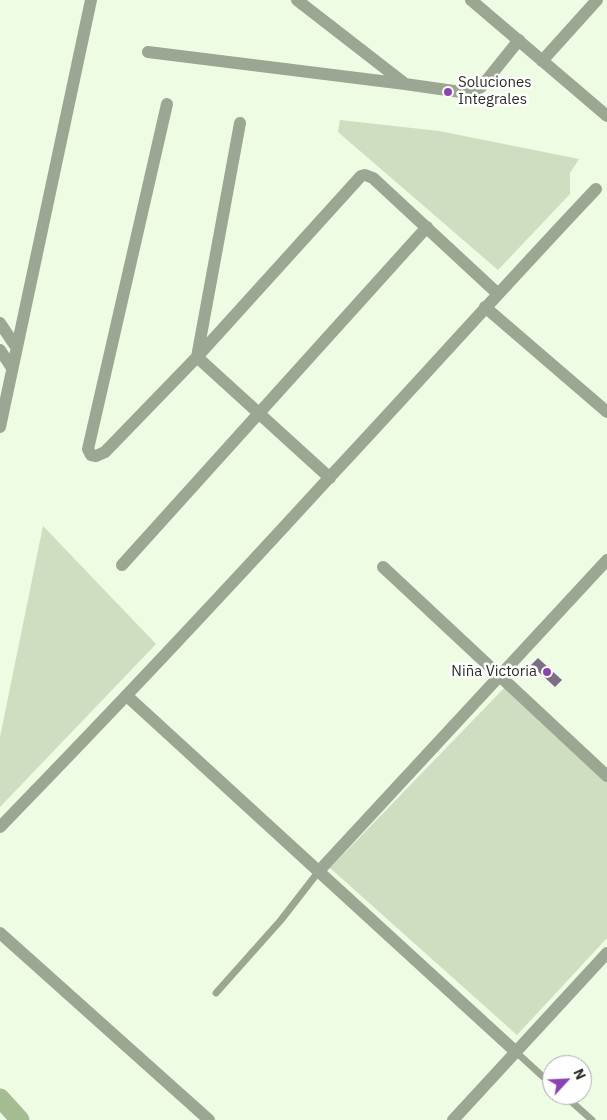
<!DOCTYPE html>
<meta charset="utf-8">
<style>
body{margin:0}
#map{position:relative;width:607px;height:1120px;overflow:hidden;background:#edfce3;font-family:"IBM Plex Sans",sans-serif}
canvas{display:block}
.north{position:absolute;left:542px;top:1055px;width:50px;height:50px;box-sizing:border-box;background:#fff;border:1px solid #aaaca8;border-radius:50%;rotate:65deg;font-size:14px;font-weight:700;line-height:20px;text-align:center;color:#2a2f26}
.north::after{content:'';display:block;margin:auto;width:18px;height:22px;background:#8d42b4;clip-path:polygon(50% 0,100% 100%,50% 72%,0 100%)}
</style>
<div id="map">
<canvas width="607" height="1120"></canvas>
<div class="north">N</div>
</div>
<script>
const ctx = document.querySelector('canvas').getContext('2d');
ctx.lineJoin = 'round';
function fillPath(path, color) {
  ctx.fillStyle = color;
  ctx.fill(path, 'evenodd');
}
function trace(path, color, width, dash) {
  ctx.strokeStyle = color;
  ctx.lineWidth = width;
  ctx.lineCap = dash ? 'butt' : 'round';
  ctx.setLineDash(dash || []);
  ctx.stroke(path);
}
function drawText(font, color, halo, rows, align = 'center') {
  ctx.font = font + ' "IBM Plex Sans",sans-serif';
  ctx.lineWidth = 5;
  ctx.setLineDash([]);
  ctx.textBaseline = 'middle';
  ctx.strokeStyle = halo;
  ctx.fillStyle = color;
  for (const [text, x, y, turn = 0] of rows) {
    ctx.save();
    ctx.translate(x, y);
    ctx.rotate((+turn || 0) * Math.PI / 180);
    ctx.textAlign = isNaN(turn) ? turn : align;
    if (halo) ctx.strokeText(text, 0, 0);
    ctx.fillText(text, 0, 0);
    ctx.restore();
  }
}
fillPath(new Path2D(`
 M340 120 439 131 579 159 570 173V194L498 270 338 132Z
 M43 526 156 644 0 807V737Z
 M509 683 607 778V938L517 1035 330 868Z`), '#cddec1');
trace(new Path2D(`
 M0 1098 20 1120`), '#a4bc92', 19);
fillPath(new Path2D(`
 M538 658 562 680 555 687 531 665Z`), '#7c6f85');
trace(new Path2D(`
 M216 993 281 920 319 871
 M516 1052 552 1085
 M564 1095 592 1120`), '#9ba693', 7);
trace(new Path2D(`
 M297 0 404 83
 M471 0 607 116
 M148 52 405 84 461 92 477 90 482 86 519 40
 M542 61 597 0
 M167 104 88 449 91 455 96 456 105 452 197 357 361 176 365 175 373 178 497 293
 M485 307 607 412
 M0 323 16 347
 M0 350 12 368
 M197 357 240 123
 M197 357 330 478
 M0 427 91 0
 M122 565 427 227
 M383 567 607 776
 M127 696 516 1052
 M0 827C111 713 220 597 328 479 418 383 505 285 596 189
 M319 871 607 560
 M0 933 209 1120
 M453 1120 607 953`), '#9ba693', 12);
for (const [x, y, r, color] of [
 [448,92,5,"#8d42b4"],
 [547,672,5,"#8d42b4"]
]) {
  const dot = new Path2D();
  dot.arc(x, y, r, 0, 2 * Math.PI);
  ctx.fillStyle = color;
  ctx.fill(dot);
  trace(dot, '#fff', 2);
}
drawText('15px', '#2a2f26', '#fff', [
 ["Soluciones",458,83],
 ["Integrales",458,100],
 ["Niña Victoria",537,672,"right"]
], 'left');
</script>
